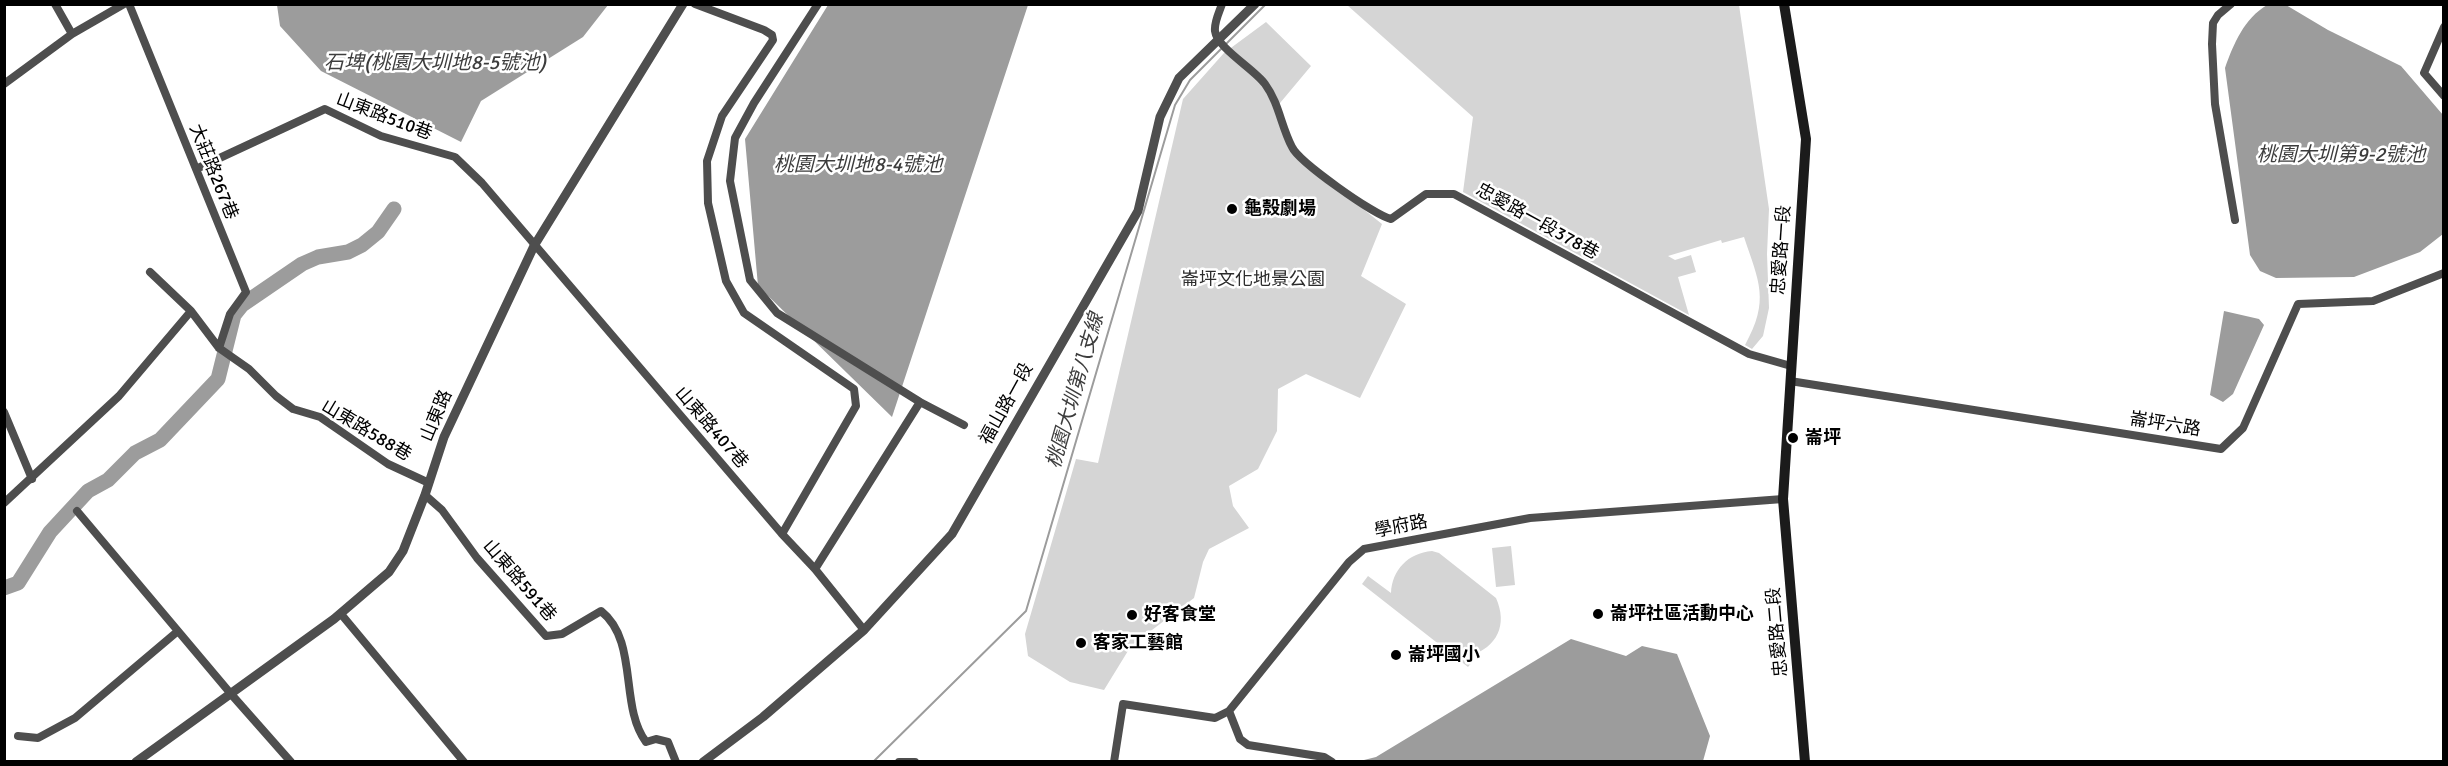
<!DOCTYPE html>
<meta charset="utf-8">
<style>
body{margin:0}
#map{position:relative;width:2448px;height:766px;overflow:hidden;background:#fff;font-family:Signika,sans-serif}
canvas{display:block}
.frame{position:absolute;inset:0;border:6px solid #000;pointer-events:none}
</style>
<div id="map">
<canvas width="2448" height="766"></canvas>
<div class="frame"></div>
</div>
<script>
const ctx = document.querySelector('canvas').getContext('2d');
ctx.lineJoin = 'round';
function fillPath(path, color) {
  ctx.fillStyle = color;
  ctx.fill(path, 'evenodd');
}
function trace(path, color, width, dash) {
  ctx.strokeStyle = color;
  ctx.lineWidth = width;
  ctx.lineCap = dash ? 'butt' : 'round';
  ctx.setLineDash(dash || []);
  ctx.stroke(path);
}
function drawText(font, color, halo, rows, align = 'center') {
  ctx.font = font + ' Signika,"Noto Sans TC",sans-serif';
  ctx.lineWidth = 5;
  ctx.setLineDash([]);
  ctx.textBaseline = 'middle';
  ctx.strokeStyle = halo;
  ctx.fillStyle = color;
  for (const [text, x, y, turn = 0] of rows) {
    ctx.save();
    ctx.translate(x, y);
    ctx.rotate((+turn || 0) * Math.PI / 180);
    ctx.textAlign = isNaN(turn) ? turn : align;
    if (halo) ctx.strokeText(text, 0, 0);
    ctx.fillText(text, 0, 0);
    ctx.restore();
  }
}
fillPath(new Path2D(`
 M1347 5H1739L1769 209 1767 254 1769 308 1763 336 1752 349 1745 345C1770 300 1759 282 1744 237L1722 243 1721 240 1668 256 1675 260 1691 255 1696 272 1678 277 1689 315 1463 192 1473 117Z
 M1266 22 1311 66 1275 109 1289 150 1382 224 1361 276 1406 304 1360 398 1306 374 1278 389 1277 431 1258 469 1229 486 1233 506 1249 528 1209 549 1203 562 1194 598 1131 646 1104 690 1070 682 1028 656 1025 634 1076 459 1098 463 1183 99 1224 53Z
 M1511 546 1515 585 1496 587 1492 548Z
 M1432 551 1439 553 1496 598C1508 625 1497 647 1470 656L1474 660 1468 667 1362 584 1368 576 1391 593C1392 570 1408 553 1432 551Z`), '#d5d5d5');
fillPath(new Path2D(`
 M277 5V4L608 5 583 37 481 101 461 142 321 71 280 26Z
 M828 5H1028L892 417 758 286 745 139Z
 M2267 5H2286L2328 30 2401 66 2443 115V234L2420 252 2354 277 2276 278 2260 271 2250 255 2225 68C2234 43 2244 19 2267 5Z
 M2224 311 2259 319 2264 325 2233 394 2223 402 2210 395Z
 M1571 639 1626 656 1642 646 1677 654 1710 736 1703 761H1360L1376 757Z`), '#9c9c9c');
trace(new Path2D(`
 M873 762 1026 611 1175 105 1190 80 1266 4`), '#9c9c9c', 2);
trace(new Path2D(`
 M4 588 18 583 50 532 88 491 108 480 135 453 160 440 218 379 234 315 242 305 302 264 318 257 348 252 362 245 378 232 394 209`), '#9c9c9c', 15);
trace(new Path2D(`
 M55 4 72 34
 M129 4 246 292 230 314 219 348
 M695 4 764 30 772 35 773 40 722 116 707 161 708 203 726 281 744 313 854 389 856 406 782 534
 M818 4 754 103 735 138 730 181 750 280 777 313 920 402 964 425
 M1222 4C1219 13 1214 22 1215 31 1217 48 1254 69 1265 84 1279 103 1281 126 1292 147 1299 162 1374 215 1391 219L1426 194H1454L1749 354 1791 366
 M2231 4 2218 15 2213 23 2212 44 2215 104 2235 220
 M2444 27 2424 73 2444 96
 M4 84 72 34 124 4
 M196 169 325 109 381 136 455 157 482 183 782 534 815 569 864 630
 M150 272 191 311 219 348 249 369 276 396 293 409 320 417 388 464 429 483
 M1790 381 2221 449 2243 428 2298 304 2373 301 2444 273
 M4 412 32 479
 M425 495 442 510 477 558 546 636 562 634 601 611C639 641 619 706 646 742L656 739 668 742 676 762
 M4 503 119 396 191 311
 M77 511 231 694 291 762
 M815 569 920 402
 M341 614 464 762
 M1229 711 1240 739 1248 745 1324 757 1332 762
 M18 736 38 738 75 718 178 631
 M899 762H915
 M1114 762 1123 704 1215 718 1229 711 1349 562 1364 549 1530 518 1783 499`), '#4e4e4e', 8);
trace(new Path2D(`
 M136 762 334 619 389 572 403 551 425 495 444 437 534 246 683 4
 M703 762 763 717 864 630 952 534 1138 211 1160 117 1179 78 1255 4`), '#4e4e4e', 9);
trace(new Path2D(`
 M1784 4 1806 139 1783 499 1805 762`), '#1b1b1b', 10);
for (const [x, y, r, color] of [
 [1232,209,6,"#000"],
 [1793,438,6,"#000"],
 [1598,614,6,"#000"],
 [1132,615,6,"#000"],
 [1081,643,6,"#000"],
 [1396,655,6,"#000"]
]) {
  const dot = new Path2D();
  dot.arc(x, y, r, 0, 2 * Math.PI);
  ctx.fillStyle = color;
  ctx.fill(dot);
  trace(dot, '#fff', 2);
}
drawText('18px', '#000', '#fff', [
 ["山東路510巷",384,117,21],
 ["大莊路267巷",213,172,68],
 ["忠愛路一段378巷",1537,222,29],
 ["忠愛路一段",1782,250,-86],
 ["福山路一段",1007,404,-61],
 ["山東路",437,416,-67],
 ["崙坪六路",2165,425,9],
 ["山東路407巷",711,428,49],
 ["山東路588巷",366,431,31],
 ["學府路",1401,527,-11],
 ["山東路591巷",519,581,49],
 ["忠愛路二段",1778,632,-95]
]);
drawText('bold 18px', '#000', '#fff', [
 ["龜殼劇場",1244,209],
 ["崙坪",1805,438],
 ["崙坪社區活動中心",1610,614],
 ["好客食堂",1144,615],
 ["客家工藝館",1093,643],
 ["崙坪國小",1408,655]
], 'left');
drawText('18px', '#2c2c2c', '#fff', [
 ["崙坪文化地景公園",1253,280]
]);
drawText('italic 20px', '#3d3d3d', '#fff', [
 ["石埤(桃園大圳地8-5號池)",435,64],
 ["桃園大圳第9-2號池",2341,156],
 ["桃園大圳地8-4號池",858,166],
 ["桃園大圳第八支線",1076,391,-74]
]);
</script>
